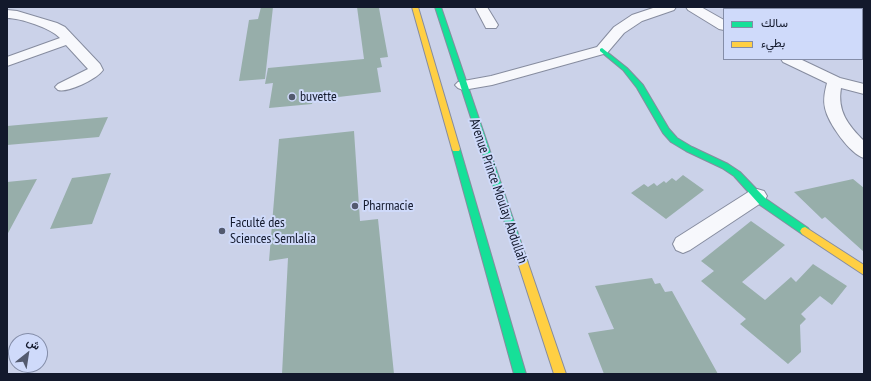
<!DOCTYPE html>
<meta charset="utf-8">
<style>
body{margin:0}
#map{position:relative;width:871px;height:381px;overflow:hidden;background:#cbd2e9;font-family:"PT Sans Narrow",Vazirmatn,sans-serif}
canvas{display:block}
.frame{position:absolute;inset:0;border:8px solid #13192c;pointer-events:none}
.legend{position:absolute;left:723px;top:8px;width:140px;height:52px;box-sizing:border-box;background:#cfdafa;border:1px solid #848da8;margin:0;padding:5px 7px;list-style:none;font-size:12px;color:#13192c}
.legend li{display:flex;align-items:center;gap:8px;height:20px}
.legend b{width:20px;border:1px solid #848da8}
.north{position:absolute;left:8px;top:333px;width:40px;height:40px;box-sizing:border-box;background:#cfdafa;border:1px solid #848da8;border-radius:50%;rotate:30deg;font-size:11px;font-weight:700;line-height:16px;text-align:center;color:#13192c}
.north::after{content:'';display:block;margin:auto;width:14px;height:18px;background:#535a6e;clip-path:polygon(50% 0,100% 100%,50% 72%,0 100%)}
</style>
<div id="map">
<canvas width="871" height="381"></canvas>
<div class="frame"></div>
<ul class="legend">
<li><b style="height:5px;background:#16e098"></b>سالك</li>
<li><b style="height:5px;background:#ffcf43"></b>بطيء</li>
</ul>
<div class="north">ش</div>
</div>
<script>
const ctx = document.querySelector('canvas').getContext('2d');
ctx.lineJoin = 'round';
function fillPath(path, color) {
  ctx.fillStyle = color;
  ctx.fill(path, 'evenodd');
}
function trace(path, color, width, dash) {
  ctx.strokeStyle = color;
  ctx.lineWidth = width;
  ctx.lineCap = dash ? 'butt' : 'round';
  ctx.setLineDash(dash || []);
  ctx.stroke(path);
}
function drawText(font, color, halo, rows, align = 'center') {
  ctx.font = font + ' "PT Sans Narrow",sans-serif';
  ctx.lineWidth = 4;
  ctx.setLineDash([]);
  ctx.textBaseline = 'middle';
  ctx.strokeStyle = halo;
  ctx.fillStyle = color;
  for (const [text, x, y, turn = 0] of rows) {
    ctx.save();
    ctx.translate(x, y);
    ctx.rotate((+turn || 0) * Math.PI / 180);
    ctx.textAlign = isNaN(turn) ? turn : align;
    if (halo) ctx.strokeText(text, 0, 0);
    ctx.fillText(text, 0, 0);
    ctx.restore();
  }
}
fillPath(new Path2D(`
 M261 7H273L265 79 239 81 249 20 258 19Z
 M357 7 379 8 388 57 380 58 382 67 377 68 381 92 313 100 312 104 269 108 273 83 265 84 268 68 364 59Z
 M108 117 99 137 7 145V126Z
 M354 131 360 221 378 219 394 374H282L288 258 269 261 279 139Z
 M111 173 92 224 50 229 72 178Z
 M683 175 704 190 666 219 631 193 644 184 648 187 654 183 657 186 664 181 666 183 672 178 676 181Z
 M37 179 7 235V182Z
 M853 179 864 188V252L825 217 822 219 794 192Z
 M751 221 785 245 742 282 765 300 791 277 796 282 813 264 847 286 832 305 820 296 801 314 806 319 800 325 801 352 788 364 740 324 746 319 701 281 714 271 701 261Z
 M652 278 655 284 660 283 665 292 672 291 718 374H604L588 333 614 329 595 286Z`), '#97aeaa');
const street = new Path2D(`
 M475 7H487L498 25 496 28H486Z
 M656 7H676L674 10 642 21 624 33 607 53 492 85 463 90 458 88 455 85 458 82 491 76 597 47 614 27 632 15Z
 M686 7H701L724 20V30L719 29 688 10Z
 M806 7H821L822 9H807Z
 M7 10 17 11 57 23 65 27 100 64 103 70C97 79 68 93 58 90L55 87 58 84 88 69 66 45 7 66V57L60 38C51 28 20 18 7 18Z
 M862 23H864V32H862Z
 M781 59H800L840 78 864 84V94L841 88C837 111 848 125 864 141V158C850 154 828 123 825 108 823 99 825 91 827 83L783 62Z
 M757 189 764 191 767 196 764 201 690 250 683 253 676 250 673 244 676 238 750 191Z`);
const fast = new Path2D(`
 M435 7H441L528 263 527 266 523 267 519 266 518 263Z
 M602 48 627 68 643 85 669 129 677 138 692 147 728 164 740 172 766 199 808 228 810 231 808 234 805 235 802 234 760 205 734 176 722 168 686 151 671 142 663 133 637 88 623 70 600 51V49Z
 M456 146 460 149 526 374H514L452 149Z`);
const slow = new Path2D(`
 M412 7H418L460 149 459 151H453L452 149Z
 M805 227 864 265V275L802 234 800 231 802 228Z
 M523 259 527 260 528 263 566 374H554L518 263 519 260Z`);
trace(street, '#868c9f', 2);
trace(fast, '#868c9f', 2);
trace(slow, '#868c9f', 2);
fillPath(street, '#f7f8fc');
fillPath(fast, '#16e098');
fillPath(slow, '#ffcf43');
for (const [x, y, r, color] of [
 [292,97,4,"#535a6e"],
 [355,206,4,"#535a6e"],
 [222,231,4,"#535a6e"]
]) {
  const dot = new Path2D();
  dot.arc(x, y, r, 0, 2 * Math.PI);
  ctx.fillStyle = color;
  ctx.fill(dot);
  trace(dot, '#cfdafa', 1.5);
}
drawText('14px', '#13192c', '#cfdafa', [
 ["buvette",300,97],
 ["Pharmacie",363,206],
 ["Faculté des",230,223],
 ["Sciences Semlalia",230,239]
], 'left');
drawText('14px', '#13192c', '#cfdafa', [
 ["Avenue Prince Moulay Abdullah",498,191,71]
]);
</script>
